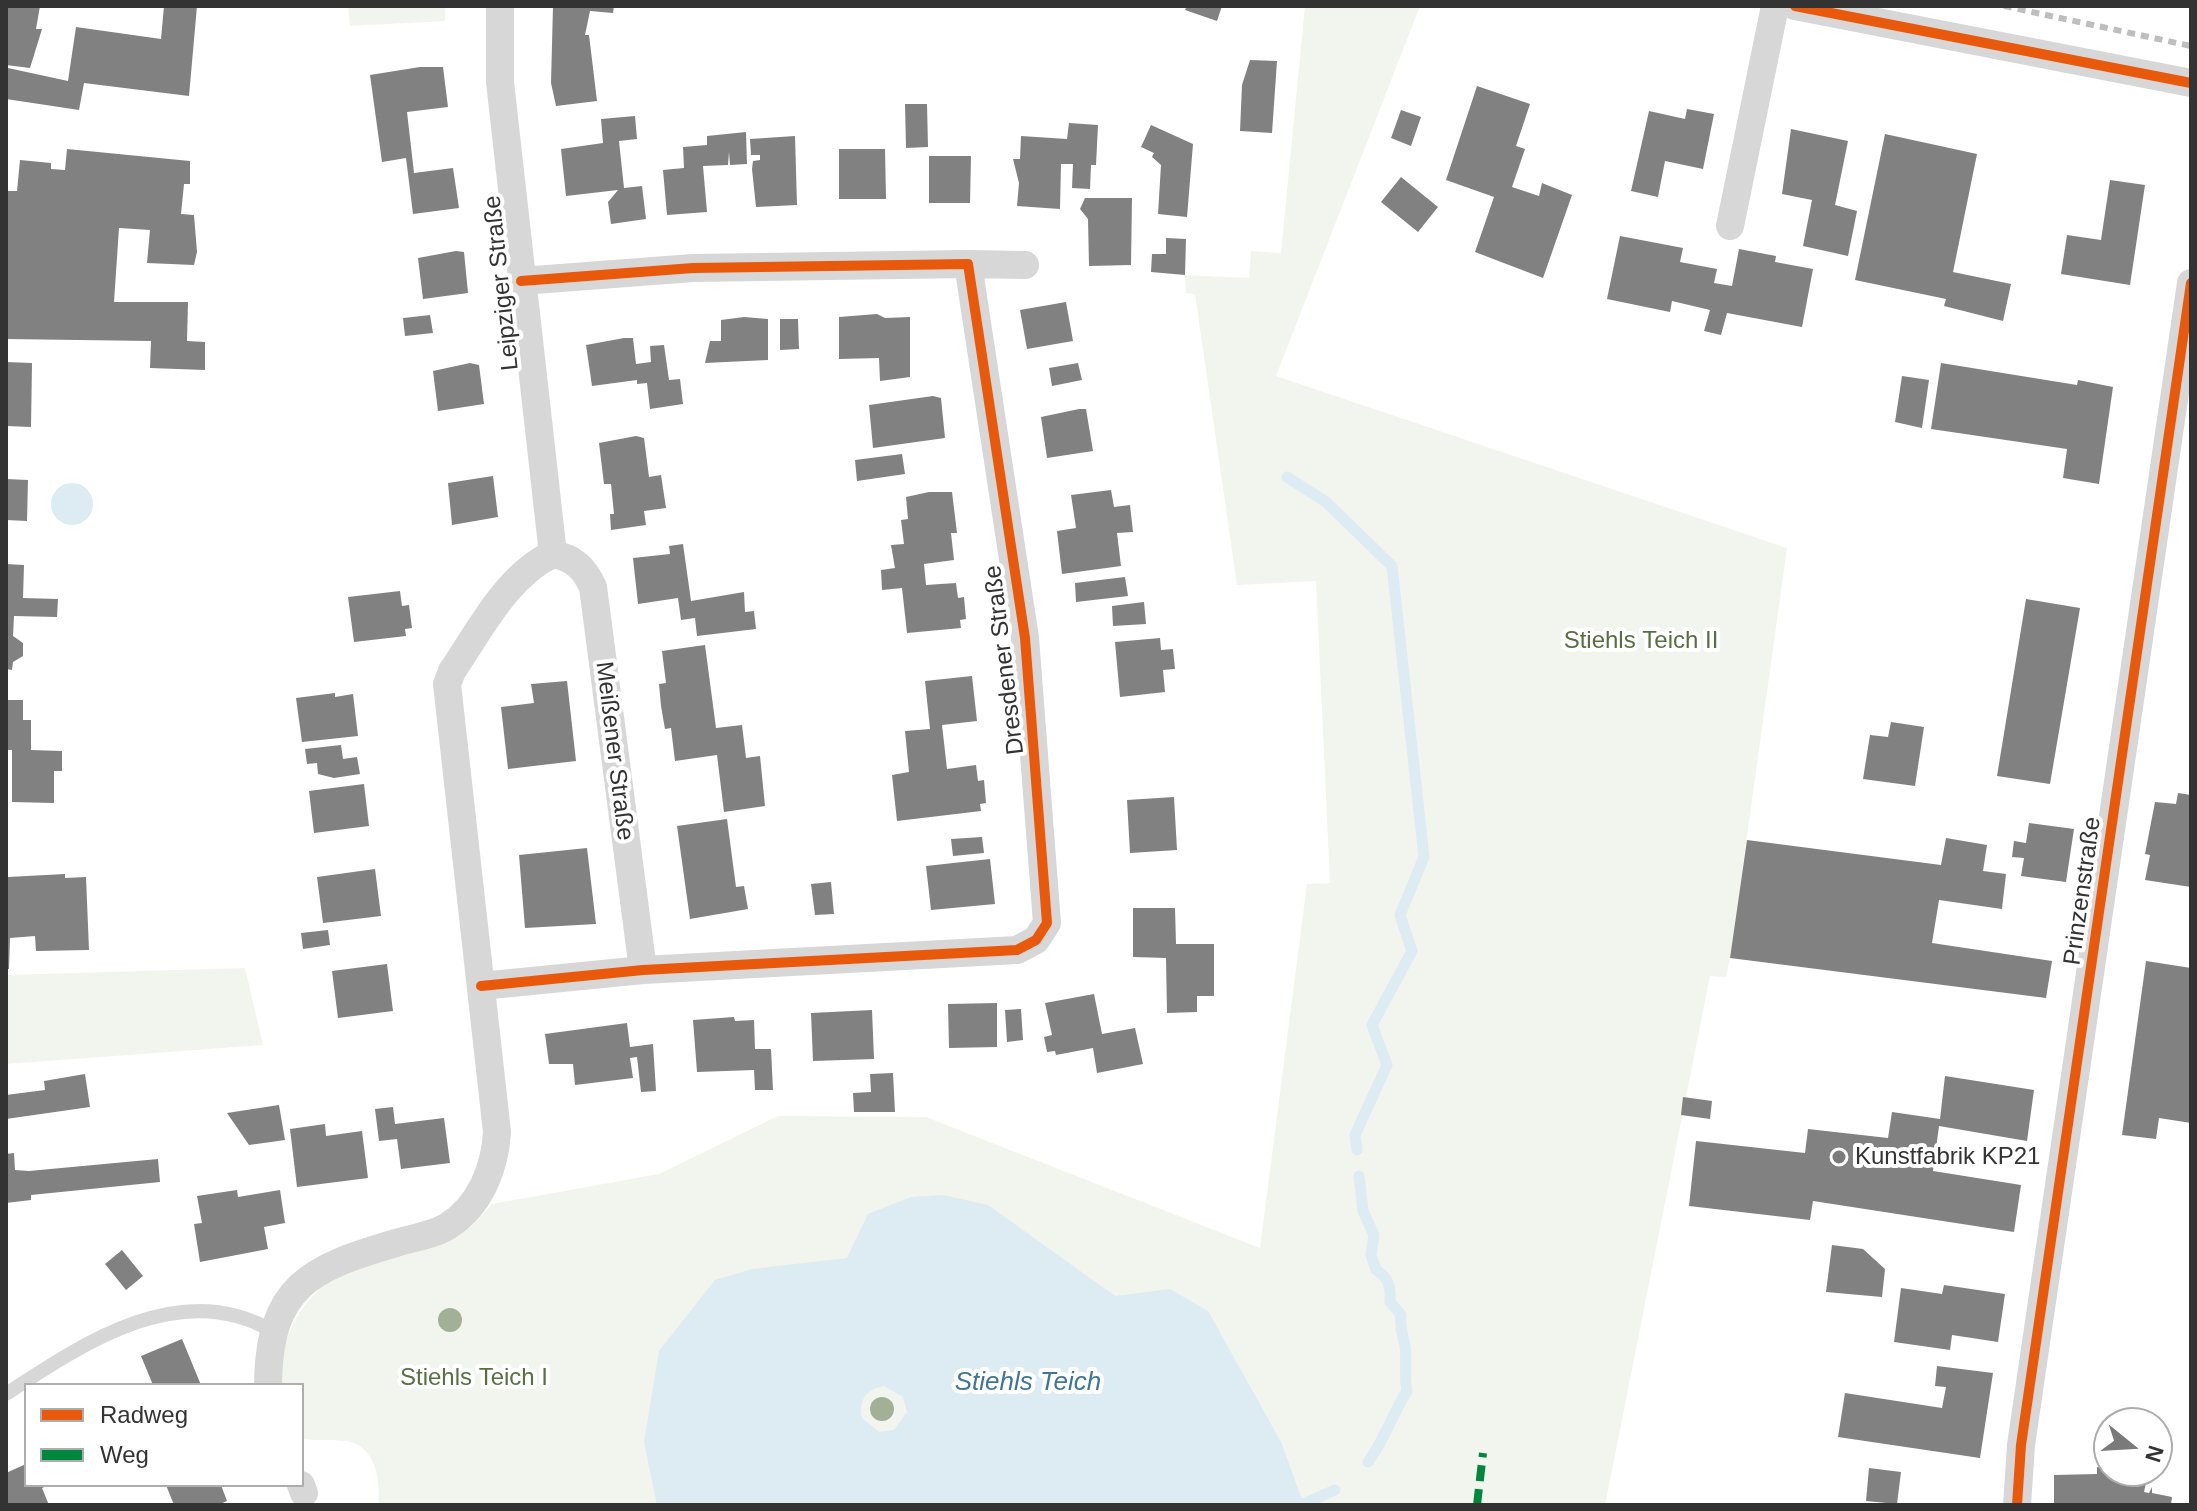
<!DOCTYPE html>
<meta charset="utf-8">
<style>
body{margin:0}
#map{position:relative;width:2197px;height:1511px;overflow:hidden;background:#fff;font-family:Helvetica,sans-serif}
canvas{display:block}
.frame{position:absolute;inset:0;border:8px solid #333;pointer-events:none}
.legend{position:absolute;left:24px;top:1383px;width:280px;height:104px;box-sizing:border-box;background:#fff;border:2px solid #adadad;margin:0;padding:10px 14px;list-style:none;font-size:24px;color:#333}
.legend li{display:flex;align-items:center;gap:16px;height:40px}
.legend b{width:40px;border:2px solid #adadad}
.north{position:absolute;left:2093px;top:1407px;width:80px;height:80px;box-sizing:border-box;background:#fff;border:2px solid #adadad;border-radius:50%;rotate:108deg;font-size:22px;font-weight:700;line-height:32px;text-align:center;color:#333}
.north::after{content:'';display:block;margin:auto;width:28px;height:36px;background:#7a7a7a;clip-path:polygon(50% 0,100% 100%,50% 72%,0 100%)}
</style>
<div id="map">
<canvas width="2197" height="1511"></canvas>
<div class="frame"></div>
<ul class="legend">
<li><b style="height:10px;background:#e8590c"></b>Radweg</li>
<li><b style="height:10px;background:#00873e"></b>Weg</li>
</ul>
<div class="north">N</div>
</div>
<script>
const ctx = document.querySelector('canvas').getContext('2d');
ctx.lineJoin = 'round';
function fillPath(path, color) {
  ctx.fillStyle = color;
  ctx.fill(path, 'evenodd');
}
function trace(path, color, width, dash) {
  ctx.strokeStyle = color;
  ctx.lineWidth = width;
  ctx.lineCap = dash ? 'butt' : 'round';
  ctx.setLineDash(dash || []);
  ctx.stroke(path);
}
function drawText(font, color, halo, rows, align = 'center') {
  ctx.font = font + ' Helvetica,sans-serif';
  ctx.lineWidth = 8;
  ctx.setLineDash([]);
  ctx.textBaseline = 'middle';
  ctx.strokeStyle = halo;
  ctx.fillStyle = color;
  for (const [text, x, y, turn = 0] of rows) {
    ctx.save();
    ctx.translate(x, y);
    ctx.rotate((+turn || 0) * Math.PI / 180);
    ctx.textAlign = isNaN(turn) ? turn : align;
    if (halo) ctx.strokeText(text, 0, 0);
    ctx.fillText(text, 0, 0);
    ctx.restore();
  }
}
fillPath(new Path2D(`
 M348 6H445V21L350 26Z
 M1305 6H1420L1276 376 1787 548 1730 958 1726 977 1710 976 1605 1505H378C381 1482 376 1446 347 1441 333 1439 317 1441 302 1439V1385H281C276 1339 306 1288 349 1271 382 1257 418 1254 450 1240 467 1233 480 1218 492 1204L659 1174 778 1116 926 1117 1260 1248 1307 884 1330 883 1316 581 1237 585 1195 294 1186 293 1185 275 1249 278 1251 251 1281 253Z
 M245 968 263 1045 6 1064V975Z`), '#f1f5ed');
fillPath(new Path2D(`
 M51 504a21 21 0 1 1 42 0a21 21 0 1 1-42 0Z
 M943 1195 988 1205 1115 1296 1170 1289 1208 1311 1281 1442 1304 1505H657L644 1442 659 1351 715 1280 752 1269 847 1258 868 1214 911 1197ZM884 1386 903 1397 907 1412 894 1430 879 1432 862 1418C858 1401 866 1389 884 1386Z`), '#ddebf3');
trace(new Path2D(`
 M1287 477 1326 502 1392 566 1424 857 1400 915 1412 951 1372 1025 1387 1065 1355 1135 1357 1150
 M1359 1176 1363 1211 1374 1235 1371 1255 1376 1270C1389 1277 1391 1288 1390 1302L1401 1315C1399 1328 1403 1334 1405 1346 1407 1360 1404 1376 1407 1391 1392 1415 1385 1439 1368 1462
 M1303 1504 1335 1490`), '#ddebf3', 11);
fillPath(new Path2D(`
 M6 6H40L36 29H42L30 68 6 65Z
 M164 6H197L189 96 84 83 79 110 6 99 8 68 68 81 76 27 161 39Z
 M553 6H614L613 13 590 11 585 35H589L597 101 556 106 551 83Z
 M1187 6H1222L1217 21 1185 10Z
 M1250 60 1277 61 1272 133 1240 131 1242 85Z
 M420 67H443L448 107 407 112 414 173 453 168 459 208 413 214 406 158 382 162 370 75Z
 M1477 86 1530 104 1516 146 1525 149 1512 187 1539 196 1542 183 1572 195 1543 278 1475 252 1494 197 1446 180Z
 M905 104H927L928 147 906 148Z
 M1687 109 1714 114 1703 169 1665 161 1658 197 1631 191 1649 111 1685 119Z
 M1401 110 1421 117 1411 146 1391 138Z
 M635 116 637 139 619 141 624 188 642 186 646 219 611 224 608 202 618 190 566 196 561 149 603 143 601 119Z
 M1069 123 1098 125 1096 165H1091L1090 189 1072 188 1073 164H1061L1060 209 1017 206 1019 183 1013 159H1020L1021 136 1067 139Z
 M1151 125 1193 144 1187 217 1158 214 1161 165 1152 157 1154 153 1141 147Z
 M1791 129 1848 141 1835 205 1857 211 1848 256 1803 246 1812 200 1782 194Z
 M746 132 747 164 730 165 729 152 728 165 703 166 707 212 667 215 663 170 684 168 683 147 707 145V136Z
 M1885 134 1977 154 1953 272 2011 284 2003 321 1944 306 1946 299 1855 280Z
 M795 136 797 205 756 207 752 169 753 161 760 160V155H751L750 139Z
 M67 149 190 161V184H184L181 214 194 215 197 252 194 265 147 263 150 230 119 228 114 302H188L187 341 205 342V370L150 368 151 341 6 339V191H17L20 160 51 163V169L65 170Z
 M839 149H885L886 199H839Z
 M929 156H971L970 203H929Z
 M1401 177 1438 207 1418 232 1381 202Z
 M2110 180 2145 185 2130 285 2061 274 2067 235 2101 240Z
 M1085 198H1132L1131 265 1089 266 1088 219 1080 209Z
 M1620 236 1683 248 1680 262 1717 269 1714 283 1732 286 1739 249 1776 256 1775 262 1813 269 1802 327 1727 313 1721 335 1704 331 1710 310 1672 301 1670 312 1607 299Z
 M1166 238 1186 239 1185 275 1151 272 1152 254H1166Z
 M456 251 464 252 468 293 423 299 418 258Z
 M1066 302 1073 341 1027 349 1020 310Z
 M877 314 885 318 910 317V377L880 381 879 358 839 359V317Z
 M430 315 433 333 405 336 403 318Z
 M744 317 768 319V360L705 363 710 341H721V320Z
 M780 319H798L799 349 780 350Z
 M624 338H633L636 364 651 362 650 346 664 345 669 380 680 379 683 404 650 409 647 383 637 384V380L592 386 586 345Z
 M6 362 32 363 31 427 6 426Z
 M470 363 479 365 484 404 438 411 433 371Z
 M1078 363 1082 380 1052 386 1049 368Z
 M1941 363 2077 385 2078 380 2113 387 2099 484 2063 478 2067 449 1931 429Z
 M1902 376 1929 380 1922 428 1895 422Z
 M933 396 941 398 945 438 873 448 869 405Z
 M1079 409H1086L1093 451 1047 458 1041 417Z
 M636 436 644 438 649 477 661 475 666 508 644 511 646 525 611 530 610 514H614L611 484H604L599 443Z
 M902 454 905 474 857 481 855 460Z
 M493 476 498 517 452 525 448 483Z
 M6 479 28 480 27 521 6 520Z
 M1111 490 1114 507 1130 505 1133 532 1117 533 1121 566 1062 574 1057 531 1076 528 1071 495Z
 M929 492H952L957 533H951L954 560 924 564 926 585 956 583 958 598 964 597 966 619 960 620 961 628 907 633 902 588 882 590 881 570 895 568 891 545 904 544 901 520 908 519 906 497Z
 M683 544 691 601 744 592 745 612 754 611 756 629 697 636 695 618 681 620 678 598 638 604 633 558 670 554 669 546Z
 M6 564 24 565 23 598 58 599 57 617 14 616 13 636 23 643V656L13 662 12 670 6 669Z
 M1125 577 1128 596 1076 602 1075 583Z
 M400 591 402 606 409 605 412 628 405 629 406 636 354 642 348 597Z
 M2026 599 2080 608 2050 784 1997 776Z
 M1144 602 1146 624 1113 626 1112 606Z
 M1160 638 1161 650 1173 649 1175 669 1163 670 1165 692 1120 697 1115 642Z
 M705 645 716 728 742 725 746 758 760 756 765 806 724 812 717 755 675 761 671 728 665 729 661 706 659 684 666 683 662 651Z
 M972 676 977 721 942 725 947 769 976 765 978 781 984 780 986 803 980 804 981 811 897 821 892 775 909 772 905 731 930 729 925 681Z
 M567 681 576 761 508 769 501 707 534 703 531 684Z
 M335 693V697L353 694 358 736 302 742 296 698Z
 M6 700H23V720H31V750L62 751V771H54V803L12 802V750H6Z
 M1891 722 1924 727 1915 786 1863 779 1870 735 1888 737Z
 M341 745 343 759 357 757 360 774 334 778 318 774 317 763 307 764 305 749Z
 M364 784 369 826 314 833 309 791Z
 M2178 793 2191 795V887L2145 880 2150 855 2145 854 2155 802 2176 804Z
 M1174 797 1177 850 1130 853 1127 800Z
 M727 819 736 887 744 886 748 909 690 919 677 826Z
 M2029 823 2074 829 2066 882 2021 876 2024 858 2012 857 2014 841 2026 843Z
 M982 837 984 853 953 856 951 839Z
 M1946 838 1987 845 1983 871 2006 874 2002 909 1939 900 1932 943 2052 961 2046 998 1730 958 1747 840 1941 865Z
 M587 848 596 924 525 928 519 855Z
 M990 859 995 904 931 910 926 866Z
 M375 869 381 916 323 923 317 877Z
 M65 874V878L86 877 89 950 36 951 35 936 10 938 9 969H6L8 877Z
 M831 882 834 914 815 915 811 884Z
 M1133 908H1175L1176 944H1214V996H1197V1012L1167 1013 1166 958 1133 957Z
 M328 930 330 945 303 949 301 933Z
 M2146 961 2191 968V1123L2159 1118 2156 1139 2122 1135Z
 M387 964 393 1011 338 1018 332 971Z
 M1094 994 1102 1034 1135 1028 1143 1064 1097 1073 1093 1048 1056 1055 1055 1051 1047 1052 1044 1037 1052 1035 1045 1003Z
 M997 1003V1047L949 1048 948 1004Z
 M1021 1009 1023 1040 1007 1042 1005 1010Z
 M872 1010 874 1059 813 1061 811 1013Z
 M734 1017 735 1021 754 1020 755 1049H771L773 1090H755L754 1070 697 1072 693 1020Z
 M627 1023 630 1047 653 1044 656 1091 641 1092 637 1057 630 1058 633 1078 575 1085 573 1064H549L545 1034Z
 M893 1073 895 1112H854L853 1093 871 1092 870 1074Z
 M85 1074 90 1107 6 1119V1095L45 1090 44 1081Z
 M1945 1076 2034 1090 2027 1141 1939 1126 1933 1171 2021 1185 2014 1232 1813 1201 1810 1220 1689 1206 1696 1141 1805 1153 1808 1129 1888 1138 1892 1112 1940 1119Z
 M1683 1097 1712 1101 1710 1119 1681 1115Z
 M279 1105 285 1140 271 1142 249 1145 227 1113Z
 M393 1107 395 1124 444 1118 450 1163 401 1169 397 1139 379 1141 375 1109Z
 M325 1124 326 1136 362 1131 368 1178 297 1187 290 1129Z
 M14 1153 15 1170 29 1171 158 1159 160 1182 31 1195V1200L6 1203V1154Z
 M237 1190 238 1197 280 1190 285 1223 264 1227 268 1249 200 1262 194 1224 202 1223 197 1196Z
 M1832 1245 1863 1249 1885 1269 1882 1297 1826 1292Z
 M122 1250 143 1276 126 1290 105 1264Z
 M1944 1285 2005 1294 1998 1342 1952 1335 1950 1350 1894 1342 1901 1288 1942 1294Z
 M182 1339 201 1385H153L141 1356Z
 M1937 1366 1993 1373 1980 1458 1838 1437 1845 1393 1942 1408 1946 1387 1935 1386Z
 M26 1464V1485H49L42 1488 49 1505H6V1473Z
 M2097 1467 2148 1474 2144 1492 2149 1493 2152 1487V1493L2172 1497 2171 1505H2054V1475L2097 1474Z
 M1869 1468 1901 1472 1897 1504 1866 1501Z
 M166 1485H221L227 1501 218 1505H174Z`), '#818181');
trace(new Path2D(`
 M6 1394C82 1344 181 1277 272 1331`), '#d7d7d7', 14);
trace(new Path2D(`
 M500 6V82L553 554
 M1795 6 2191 83
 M1730 226 1775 6
 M968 264 1025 265
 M553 554C574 558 584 568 593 587L643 970
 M481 986 643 970 1017 950 1036 940 1047 923 1025 638 968 264 693 268 521 281
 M268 1385C269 1286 310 1268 396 1243 412 1238 434 1235 448 1226 480 1206 495 1168 497 1132L447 684 452 671C480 630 507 575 553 554
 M301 1485 304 1493
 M2017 1505 2021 1445 2191 283`), '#d7d7d7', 28);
trace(new Path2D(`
 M2004 6 2191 46`), '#bebebe', 6, [8, 6]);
trace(new Path2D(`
 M1477 1505 1483 1453`), '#00873e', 8, [16, 8]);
trace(new Path2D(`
 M1795 6 2191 83
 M481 986 643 970 1017 950 1036 940 1047 923 1025 638 968 264 693 268 521 281
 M2017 1505 2021 1445 2191 283`), '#e8590c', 10);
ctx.fillStyle = '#a2b095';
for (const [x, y] of [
 [450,1320],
 [882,1409]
]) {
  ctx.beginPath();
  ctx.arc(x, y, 12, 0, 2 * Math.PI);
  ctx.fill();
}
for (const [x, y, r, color] of [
 [1839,1157,8,"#7a7a7a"]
]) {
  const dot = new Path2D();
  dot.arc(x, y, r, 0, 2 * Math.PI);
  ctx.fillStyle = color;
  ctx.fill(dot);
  trace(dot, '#fff', 3);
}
drawText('24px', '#333', '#fff', [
 ["Leipziger Straße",502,283,-96],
 ["Dresdener Straße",1005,660,-97],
 ["Meißener Straße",614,751,83],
 ["Prinzenstraße",2083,891,-82]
]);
drawText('24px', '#56703f', '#fff', [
 ["Stiehls Teich II",1641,641],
 ["Stiehls Teich I",474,1378]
]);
drawText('24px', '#333', '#fff', [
 ["Kunstfabrik KP21",1855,1157]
], 'left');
drawText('italic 26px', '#3f7597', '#fff', [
 ["Stiehls Teich",1028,1383]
]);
</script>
